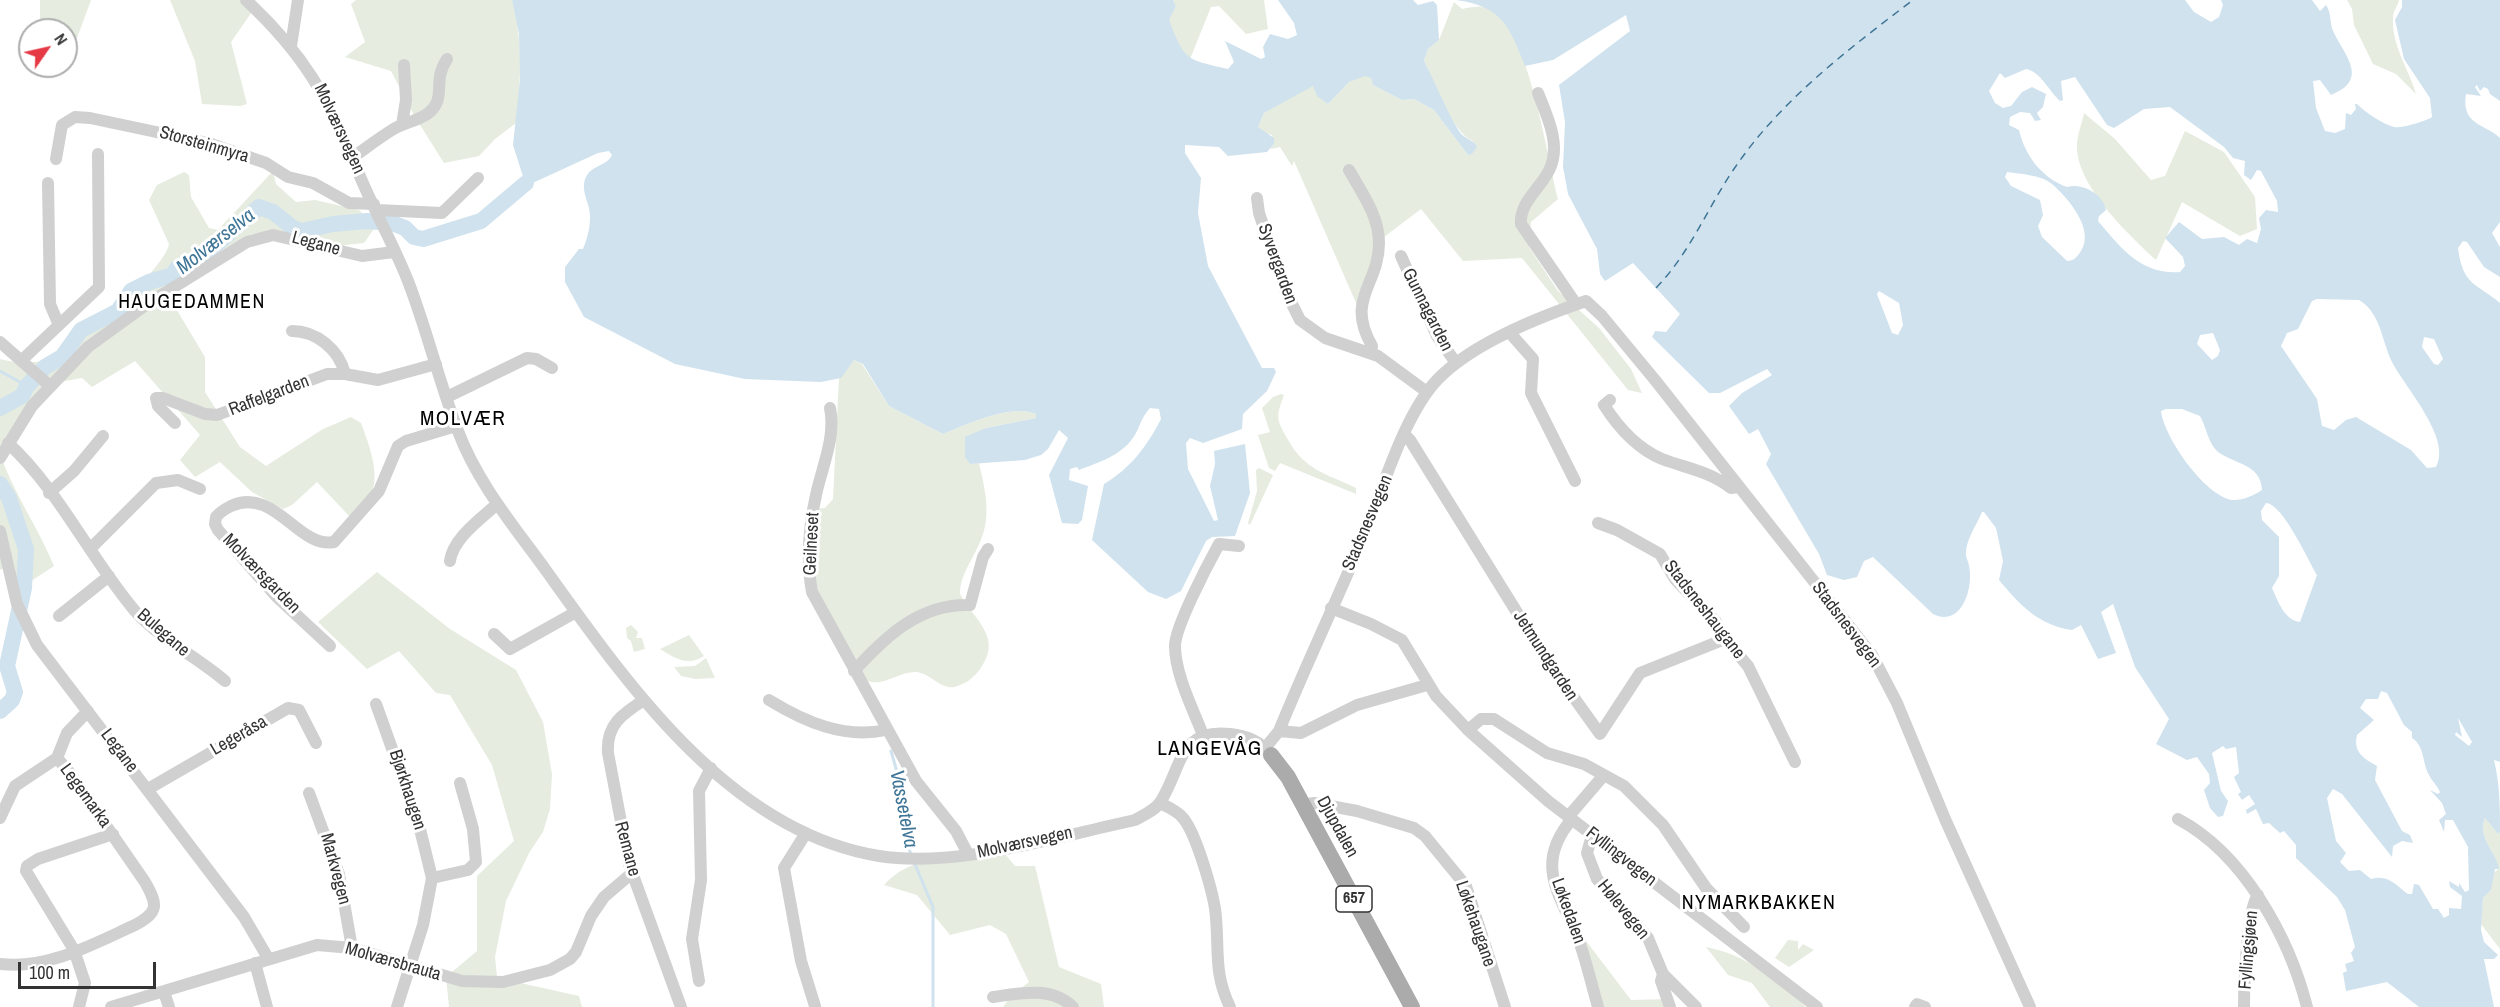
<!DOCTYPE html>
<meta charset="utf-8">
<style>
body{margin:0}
#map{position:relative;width:2500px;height:1007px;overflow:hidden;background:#fff;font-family:"Archivo Narrow",sans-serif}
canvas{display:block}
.north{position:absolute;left:18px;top:18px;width:60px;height:60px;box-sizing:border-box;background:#fff;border:2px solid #adadad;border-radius:50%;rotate:56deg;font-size:16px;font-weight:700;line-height:24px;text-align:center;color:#333}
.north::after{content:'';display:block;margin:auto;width:21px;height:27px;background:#e63946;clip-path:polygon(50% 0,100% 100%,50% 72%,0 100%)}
.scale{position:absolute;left:18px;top:962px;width:138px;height:27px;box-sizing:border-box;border:3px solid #333;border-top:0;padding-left:8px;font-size:18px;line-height:21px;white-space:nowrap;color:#333;-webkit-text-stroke:4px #fff;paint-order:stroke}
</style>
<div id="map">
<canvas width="2500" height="1007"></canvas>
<div class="north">N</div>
<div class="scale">100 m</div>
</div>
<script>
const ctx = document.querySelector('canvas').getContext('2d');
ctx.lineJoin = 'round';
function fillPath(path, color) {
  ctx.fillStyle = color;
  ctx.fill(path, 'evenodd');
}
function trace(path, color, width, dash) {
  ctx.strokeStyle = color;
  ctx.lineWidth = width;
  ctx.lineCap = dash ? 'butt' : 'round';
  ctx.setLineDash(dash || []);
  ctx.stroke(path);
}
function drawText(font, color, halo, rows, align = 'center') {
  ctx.font = font + ' "Archivo Narrow",sans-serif';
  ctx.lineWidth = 6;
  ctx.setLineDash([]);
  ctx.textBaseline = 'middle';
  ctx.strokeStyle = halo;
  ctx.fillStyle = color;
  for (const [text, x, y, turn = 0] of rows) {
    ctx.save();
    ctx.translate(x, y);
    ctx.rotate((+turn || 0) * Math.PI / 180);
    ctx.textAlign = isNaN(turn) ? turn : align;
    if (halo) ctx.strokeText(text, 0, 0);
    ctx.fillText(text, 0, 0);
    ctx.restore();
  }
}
fillPath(new Path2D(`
 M40 0H91L73 49 66 48V30H40Z
 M170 0H248L254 9 231 42 247 104 240 106 202 104 195 61Z
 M356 0H512C523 40 521 83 516 123L495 139 479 156 444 163 415 117 391 71 345 57 365 42 351 4Z
 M1173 0H1264L1268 29 1246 34 1219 6 1211 7 1190 59 1181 51 1168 20 1176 6Z
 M2347 0H2399C2398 6 2393 11 2393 17 2391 45 2409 69 2416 94L2396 74 2373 64 2354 25 2352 9Z
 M1454 2 1462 9C1474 7 1483 4 1494 11 1529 34 1547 156 1558 199L1531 222 1529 247 1558 291 1599 328 1631 369 1642 393 1628 390 1522 258 1463 261 1421 209 1380 240 1360 312 1294 161 1292 166 1280 147 1270 149 1274 144 1272 135 1262 132 1258 127 1264 113 1307 87 1313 86 1328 104 1349 82 1365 75 1371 78 1373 85 1402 100 1414 99 1434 110 1468 155 1473 141C1452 133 1435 82 1424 61L1428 49 1439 40Z
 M2084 113 2115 139 2151 180 2165 176 2185 131 2224 152 2255 197 2257 229 2240 236 2182 202 2156 260C2129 235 2079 188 2077 149 2076 138 2082 124 2084 113Z
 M273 171 276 184 296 202 315 200 359 210 376 226 364 243 326 247 285 232 252 234 163 287 205 357V392L240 447 266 466 323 429 351 417 361 423C368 442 382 477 370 496 365 504 357 511 351 518L317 482 292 505 283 509 252 492 220 462 195 477 180 460 200 435 135 361 92 387 82 378 49 384 0 448V359C15 363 35 364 50 359 75 349 165 269 169 244L149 200 157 185 184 172 189 175 191 197 209 228 218 230Z
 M854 360 862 364 889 406 943 434C967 424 1012 403 1036 414V418L986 428 970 464 979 463C985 490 992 515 980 542 973 559 960 575 960 594 976 622 1003 638 980 669 974 678 964 685 954 687 939 689 931 673 916 672 900 671 883 687 868 681L819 612 808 537 807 510 825 508 833 499 839 378Z
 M1281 394 1284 395C1276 416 1276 419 1287 438 1304 470 1325 473 1356 488V494L1280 463 1275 471 1269 468 1258 435 1270 432 1262 408 1273 397Z
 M0 454C14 494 38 527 54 566L16 591 8 566 0 570Z
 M1259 468 1273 475 1250 525 1248 523 1257 491 1256 470Z
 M377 572 450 629 516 670 543 722 552 774 550 809 543 832 529 853 506 901 495 957 497 977 507 980 579 996 582 1007H449L446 977 477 951V876L514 841 492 765 450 695 436 693 399 651 367 669 318 622Z
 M631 625 638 632 636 638H642L645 649 634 652 631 641 627 638 626 628Z
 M689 635 704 656C687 667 675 658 660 649Z
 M706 658 715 678 695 679 681 676 674 667 695 666Z
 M2485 818 2498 834 2500 832V949L2481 924 2483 898 2491 890 2492 875 2498 869C2496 850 2477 838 2485 818Z
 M1000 848 1015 866H1035L1059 967 1101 984 1104 1007H1003L1011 996 1029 982 1006 934 990 925 950 935 917 895 884 885C910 855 963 853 1000 848Z
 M1580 933 1631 1000 1670 999 1672 1007H1598Z
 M1788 940 1798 941V950L1803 944 1814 950 1789 967 1775 958Z
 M1706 947C1747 955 1776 979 1806 1007H1770L1752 983 1728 975Z`), '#e6ecdf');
fillPath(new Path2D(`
 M512 0H1173L1176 6 1169 20C1185 61 1185 59 1228 69L1234 62 1225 41 1261 59 1265 57 1263 47 1270 34 1288 39 1297 35 1294 23 1278 0H1413L1418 5 1433 1 1437 5 1439 40 1428 49 1424 61C1436 84 1446 110 1459 131 1464 139 1473 139 1477 147L1472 154 1468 155 1434 110 1414 99 1402 100 1373 85 1371 78 1365 76 1349 82 1328 104 1317 96 1313 86 1264 113 1258 127 1274 138V144L1267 152 1228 156 1219 147 1185 145V153L1201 178 1198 213 1208 266 1262 368H1274L1276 372 1267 391 1243 414 1242 429 1203 443 1190 438 1186 443 1188 469 1214 521 1218 520 1210 486 1215 464 1214 451 1245 444 1250 493 1235 536 1212 537 1206 541 1181 591 1166 599 1148 592 1092 540 1104 484C1131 468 1147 446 1161 419L1159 409 1150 408C1143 416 1142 420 1138 429 1127 454 1102 461 1079 470L1077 467 1070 469 1069 480 1088 486 1082 520 1078 524 1062 523 1049 475 1068 438 1059 430 1048 449 1041 455 1025 460 970 464 965 457V437L986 428 1036 418V414C1012 403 967 424 943 434L889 406 863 364 854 360 841 378 821 382 745 379 675 364 584 317 565 282V267L579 249H583C588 237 592 221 589 208 587 201 583 191 584 184 587 164 606 168 612 155L609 151 598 153 526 186 513 145 520 79 519 34Z
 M1456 0H2185L2194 12 2211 22 2219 17 2223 5 2221 0H2312L2320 11 2326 5C2332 13 2329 24 2334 33 2346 57 2369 80 2331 95L2320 80 2313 81 2316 108 2325 131 2335 133 2345 129 2346 113 2351 115 2356 109 2355 104H2357C2366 113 2383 124 2394 127 2399 129 2427 121 2432 117L2430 98 2404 59 2395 20 2402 7V0H2500V101L2490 94 2488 89 2484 87 2480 91 2477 85 2475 87 2481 96 2466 94C2461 125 2484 123 2500 138V222L2492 233 2500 247V277L2484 267 2467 242 2463 241 2458 248C2463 286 2475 282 2500 303V762L2494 760C2500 785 2500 807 2500 832L2498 834 2485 818C2477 838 2496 851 2499 869H2495L2491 890 2483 898 2481 930 2484 942 2498 955 2494 959H2484L2494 1007H2419L2387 982 2346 991 2343 973 2347 971 2345 964 2354 961 2351 953 2355 947 2345 910 2337 897 2296 858V845L2284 831 2280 833 2269 823 2263 824 2256 809 2247 814 2246 810 2255 804 2249 795 2242 800 2238 794 2241 792 2234 777 2239 773 2236 747 2226 749 2223 746 2212 753 2221 791 2228 801 2223 816 2218 817 2210 808 2204 790 2210 783 2209 774 2197 757 2187 760 2156 744 2169 719 2135 667 2113 604 2101 612 2116 653 2098 659 2081 625 2072 630C2038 625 2020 605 1999 580L2003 561 1996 528 1984 512H1982C1977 524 1966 540 1966 552 1965 557 1969 562 1969 566 1974 589 1961 628 1933 614L1873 557 1864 561 1857 577 1844 580 1827 575 1819 554 1766 464 1771 454 1758 429 1749 434 1729 406 1742 393 1772 375 1767 369 1720 393H1709L1652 337 1655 331 1666 332 1680 314 1633 263 1605 281 1600 274 1597 249 1568 194 1563 167 1565 122 1559 85 1630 31 1626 15 1553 60 1525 66C1509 26 1502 6 1456 0ZM2026 69C2041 72 2048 90 2060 101L2063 100 2061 81 2075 77 2107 125 2114 128 2144 109 2170 107 2224 147 2233 158 2245 161 2244 175 2251 180 2257 170 2261 171 2277 201 2278 212 2266 210 2259 218 2261 229 2257 243 2247 239 2239 245 2224 237 2202 239 2179 222 2165 238 2183 257 2185 266 2180 272C2141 275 2121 248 2098 221L2099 216 2106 210C2103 193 2081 183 2067 187 2042 178 2025 156 2019 130L2009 125 2010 117 2020 112 2030 113 2035 121 2041 120 2037 113 2043 107 2046 94 2032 87 2022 92 2011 106 2003 108 1995 103 1989 91 2000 73 2005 78ZM2007 172C2020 174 2042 175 2052 184 2068 198 2095 229 2081 251 2077 257 2074 261 2067 261L2042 237 2038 226 2043 215 2040 200 2011 186 2005 177ZM1879 291 1899 303 1903 325 1898 335 1892 333 1877 294ZM2317 299 2359 300C2380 312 2382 340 2391 360 2402 384 2453 438 2436 467L2427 468 2411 450 2356 417 2346 420 2334 430 2322 426 2317 399 2281 346 2287 333 2298 329 2312 301ZM2213 333 2220 350 2218 356 2212 360 2197 344 2200 335ZM2424 337 2434 339 2443 359 2438 365 2434 364 2422 347ZM2166 409H2182L2200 416C2206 426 2208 443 2217 451 2232 464 2261 463 2262 490 2255 495 2241 501 2232 500 2204 495 2164 437 2161 411ZM2266 503C2283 504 2308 560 2317 575L2300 622C2284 620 2278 601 2272 588L2279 576V537L2262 520 2261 511ZM2381 691 2387 693 2404 725 2412 732V738C2425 746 2422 763 2429 775 2432 781 2437 785 2440 792L2438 794 2430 790 2442 803 2446 814 2439 820 2444 832 2445 820H2453L2468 847 2469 890 2465 892 2459 883V887L2449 881 2450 887 2462 896 2461 909 2449 908V915L2444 918 2438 909H2433L2419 885 2414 884 2412 894H2408C2395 885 2389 874 2371 879L2360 870 2349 871 2340 862 2346 853 2336 841 2327 798 2333 789 2342 794 2392 857 2393 846 2402 841 2413 843 2410 835 2402 831 2375 780 2377 766C2363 758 2353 752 2357 735L2374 720 2360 708 2366 699H2378ZM2458 718 2472 742 2469 746 2455 735 2456 732 2462 737Z`), '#cfe2ee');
trace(new Path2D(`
 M0 371 27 386
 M891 751 907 807V845L912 856
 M914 862 933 907V1007`), '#cfe2ee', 3);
trace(new Path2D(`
 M0 408 22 396 27 386 45 367 62 357 81 330 118 311 131 291 149 282 173 275 177 268 210 250 259 207 273 212 293 228 302 231 333 224 367 221 392 223 405 228 414 237 423 239 481 221 526 183
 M0 484 9 498 26 549 24 588 7 666 15 692 12 700 0 711`), '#cfe2ee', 16);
trace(new Path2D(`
 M1656 288C1691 252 1708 206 1736 166 1782 99 1850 48 1913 0`), '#3f7597', 1.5, [8, 6]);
trace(new Path2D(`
 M246 0C304 54 328 97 357 169 372 207 393 243 408 281 427 330 439 382 458 431 477 482 513 525 545 569 627 683 729 832 879 856 958 868 1056 837 1135 820 1144 815 1156 810 1161 801 1182 767 1179 728 1230 734 1247 736 1260 741 1271 755
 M291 46 298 0
 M1538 93C1547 116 1560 142 1551 166 1544 186 1519 201 1521 224L1576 304
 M402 125 406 100 404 65
 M353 157C366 148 379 138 392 130 406 121 428 120 436 104 443 91 434 79 447 59
 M56 159 62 125 75 117 90 118 208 143 266 163 288 177 313 183 349 203 374 204
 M1349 170C1362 193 1379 216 1379 243 1379 285 1345 299 1372 346L1371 353
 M48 183 50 304 58 323
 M1257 198 1259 213 1285 290 1300 320 1325 338 1378 356 1427 392
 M377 210 442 213 478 178
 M1401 256 1437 336 1456 363
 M292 331C316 331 339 349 345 374
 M1510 333 1533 359 1531 393 1575 481
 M0 342 50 386
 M22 360 99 287 98 154
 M447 397 527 358 536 359 552 368
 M1610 400 1604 405C1618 427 1636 448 1662 459 1686 468 1709 471 1731 488L1739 487
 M830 408C836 437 822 467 816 495 809 526 806 560 812 592L916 781 956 831 968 854
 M175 423 158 406 156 398H163L205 414 217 415 327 374H345L378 380 436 364
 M1405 435 1410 440 1544 656 1600 734 1640 673 1725 639
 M8 443C59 490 90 558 135 611 161 640 196 656 225 681
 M0 458 32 406 88 347 150 302 247 242 273 235 362 256 394 252
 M49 493 74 471 103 436
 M1598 523 1617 530 1660 554 1675 579 1716 622 1725 639 1748 666 1795 762
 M0 531 17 604 37 645 244 917 268 958
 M90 549 156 483 178 480 200 489
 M450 561C453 538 481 519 497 504
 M1331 608 1371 624 1402 640 1436 696 1468 730 1548 801 1817 1007
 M59 616 109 576
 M494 634 510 649 576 612
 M330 646 276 596 218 530 215 524 216 517C220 512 225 509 231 506 275 486 298 549 334 542L379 491 398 446 406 441 456 426
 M854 671C885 637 920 603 970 605L983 557 988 549
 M644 700C622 714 606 725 608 753L629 864 681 1007
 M769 700C805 722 844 739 886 730
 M376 704 418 821 432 878 423 925 397 1007
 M1468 730 1481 719H1494L1547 753 1584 764 1624 786 1663 825 1706 888 1744 927
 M1279 731 1301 733 1357 705 1427 685
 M1203 735C1193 709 1175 674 1175 646 1175 627 1208 564 1219 544L1239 546
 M1265 748 1279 731C1304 669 1333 609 1359 547 1380 499 1402 416 1438 379 1472 344 1539 317 1586 301L1602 316 1655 380 1872 655 1897 703 1945 819 2030 1007
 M148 789 288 708 299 710 316 743
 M309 793 339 874 352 948
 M1160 803C1168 807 1178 811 1183 818 1196 833 1215 897 1216 918 1219 953 1214 974 1230 1007
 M1302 805 1314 803 1357 811 1414 828 1425 836 1466 886 1505 1007
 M1568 817 1604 775
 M0 818 15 786 57 758 67 733 88 711
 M1572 819C1532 866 1562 896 1580 944 1587 964 1592 986 1598 1007
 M2178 819C2244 854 2289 937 2307 1007
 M806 833 784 868 801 961 815 1006
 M1592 835 1587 853 1597 879 1648 938 1663 974 1696 1007
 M432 878 468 870 476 862 473 829 460 783
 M255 963 267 1007
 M0 964C47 970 93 944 135 925 159 912 158 905 145 882L69 772 57 758
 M1663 974 1661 981 1670 1007
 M699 981 692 939 701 880 699 791 711 768
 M164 992 169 1007
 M993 997C1021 993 1051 986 1073 1007
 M79 1007 85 983 74 950 26 871 27 866 38 859 113 834
 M111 1007 317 945 352 948 462 981 503 982 550 970 570 959 576 952 591 916 604 897 632 873
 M1915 1007 1917 1004 1925 1007
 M2244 1007C2244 987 2247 908 2258 895`), '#d0d0d0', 12);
trace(new Path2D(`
 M1271 755 1288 777 1412 1007`), '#ababab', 16);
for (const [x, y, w] of [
 [1354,899,36]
]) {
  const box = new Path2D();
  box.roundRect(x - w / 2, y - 13, w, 26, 4.5);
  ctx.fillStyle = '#fff';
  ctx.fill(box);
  trace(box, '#333', 1.5);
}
drawText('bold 16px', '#333', null, [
 ["657",1354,899]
]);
drawText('18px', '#333', '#fff', [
 ["Molværsvegen",339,129,65],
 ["Storsteinmyra",204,145,16],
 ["Legane",316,244,15],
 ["Syvergarden",1277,264,70],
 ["Gunnagarden",1427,310,63],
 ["Raffelgarden",269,396,-21],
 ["Stadsnesvegen",1368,523,-67],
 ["Geilneset",812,544,-87],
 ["Molværsgarden",261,574,46],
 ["Stadsneshaugane",1704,610,52],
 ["Stadsnesvegen",1846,625,53],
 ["Bulegane",163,633,41],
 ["Jetmundgarden",1545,656,57],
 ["Legeråsa",239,736,-30],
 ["Legane",119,751,53],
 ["Bjørkhaugen",407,790,72],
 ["Legemarka",85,796,54],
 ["Djupdalen",1337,827,61],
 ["Molværsvegen",1025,843,-12],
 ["Remane",627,849,75],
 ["Fyllingvegen",1621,857,38],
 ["Markvegen",335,869,75],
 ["Hølevegen",1623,910,51],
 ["Løkedalen",1568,911,70],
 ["Løkehaugane",1475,924,71],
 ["Fyllingsjøen",2249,950,-85],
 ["Molværsbrauta",393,962,16]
]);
drawText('italic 20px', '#3f7597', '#fff', [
 ["Molværselva",216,242,-38],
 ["Vassetelva",903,809,79]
]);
ctx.letterSpacing = '1.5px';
drawText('20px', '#000', '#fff', [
 ["HAUGEDAMMEN",192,303],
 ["NYMARKBAKKEN",1759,904]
]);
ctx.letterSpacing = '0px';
ctx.letterSpacing = '1.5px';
drawText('21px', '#000', '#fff', [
 ["MOLVÆR",463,419],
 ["LANGEVÅG",1210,749]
]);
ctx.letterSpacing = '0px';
</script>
